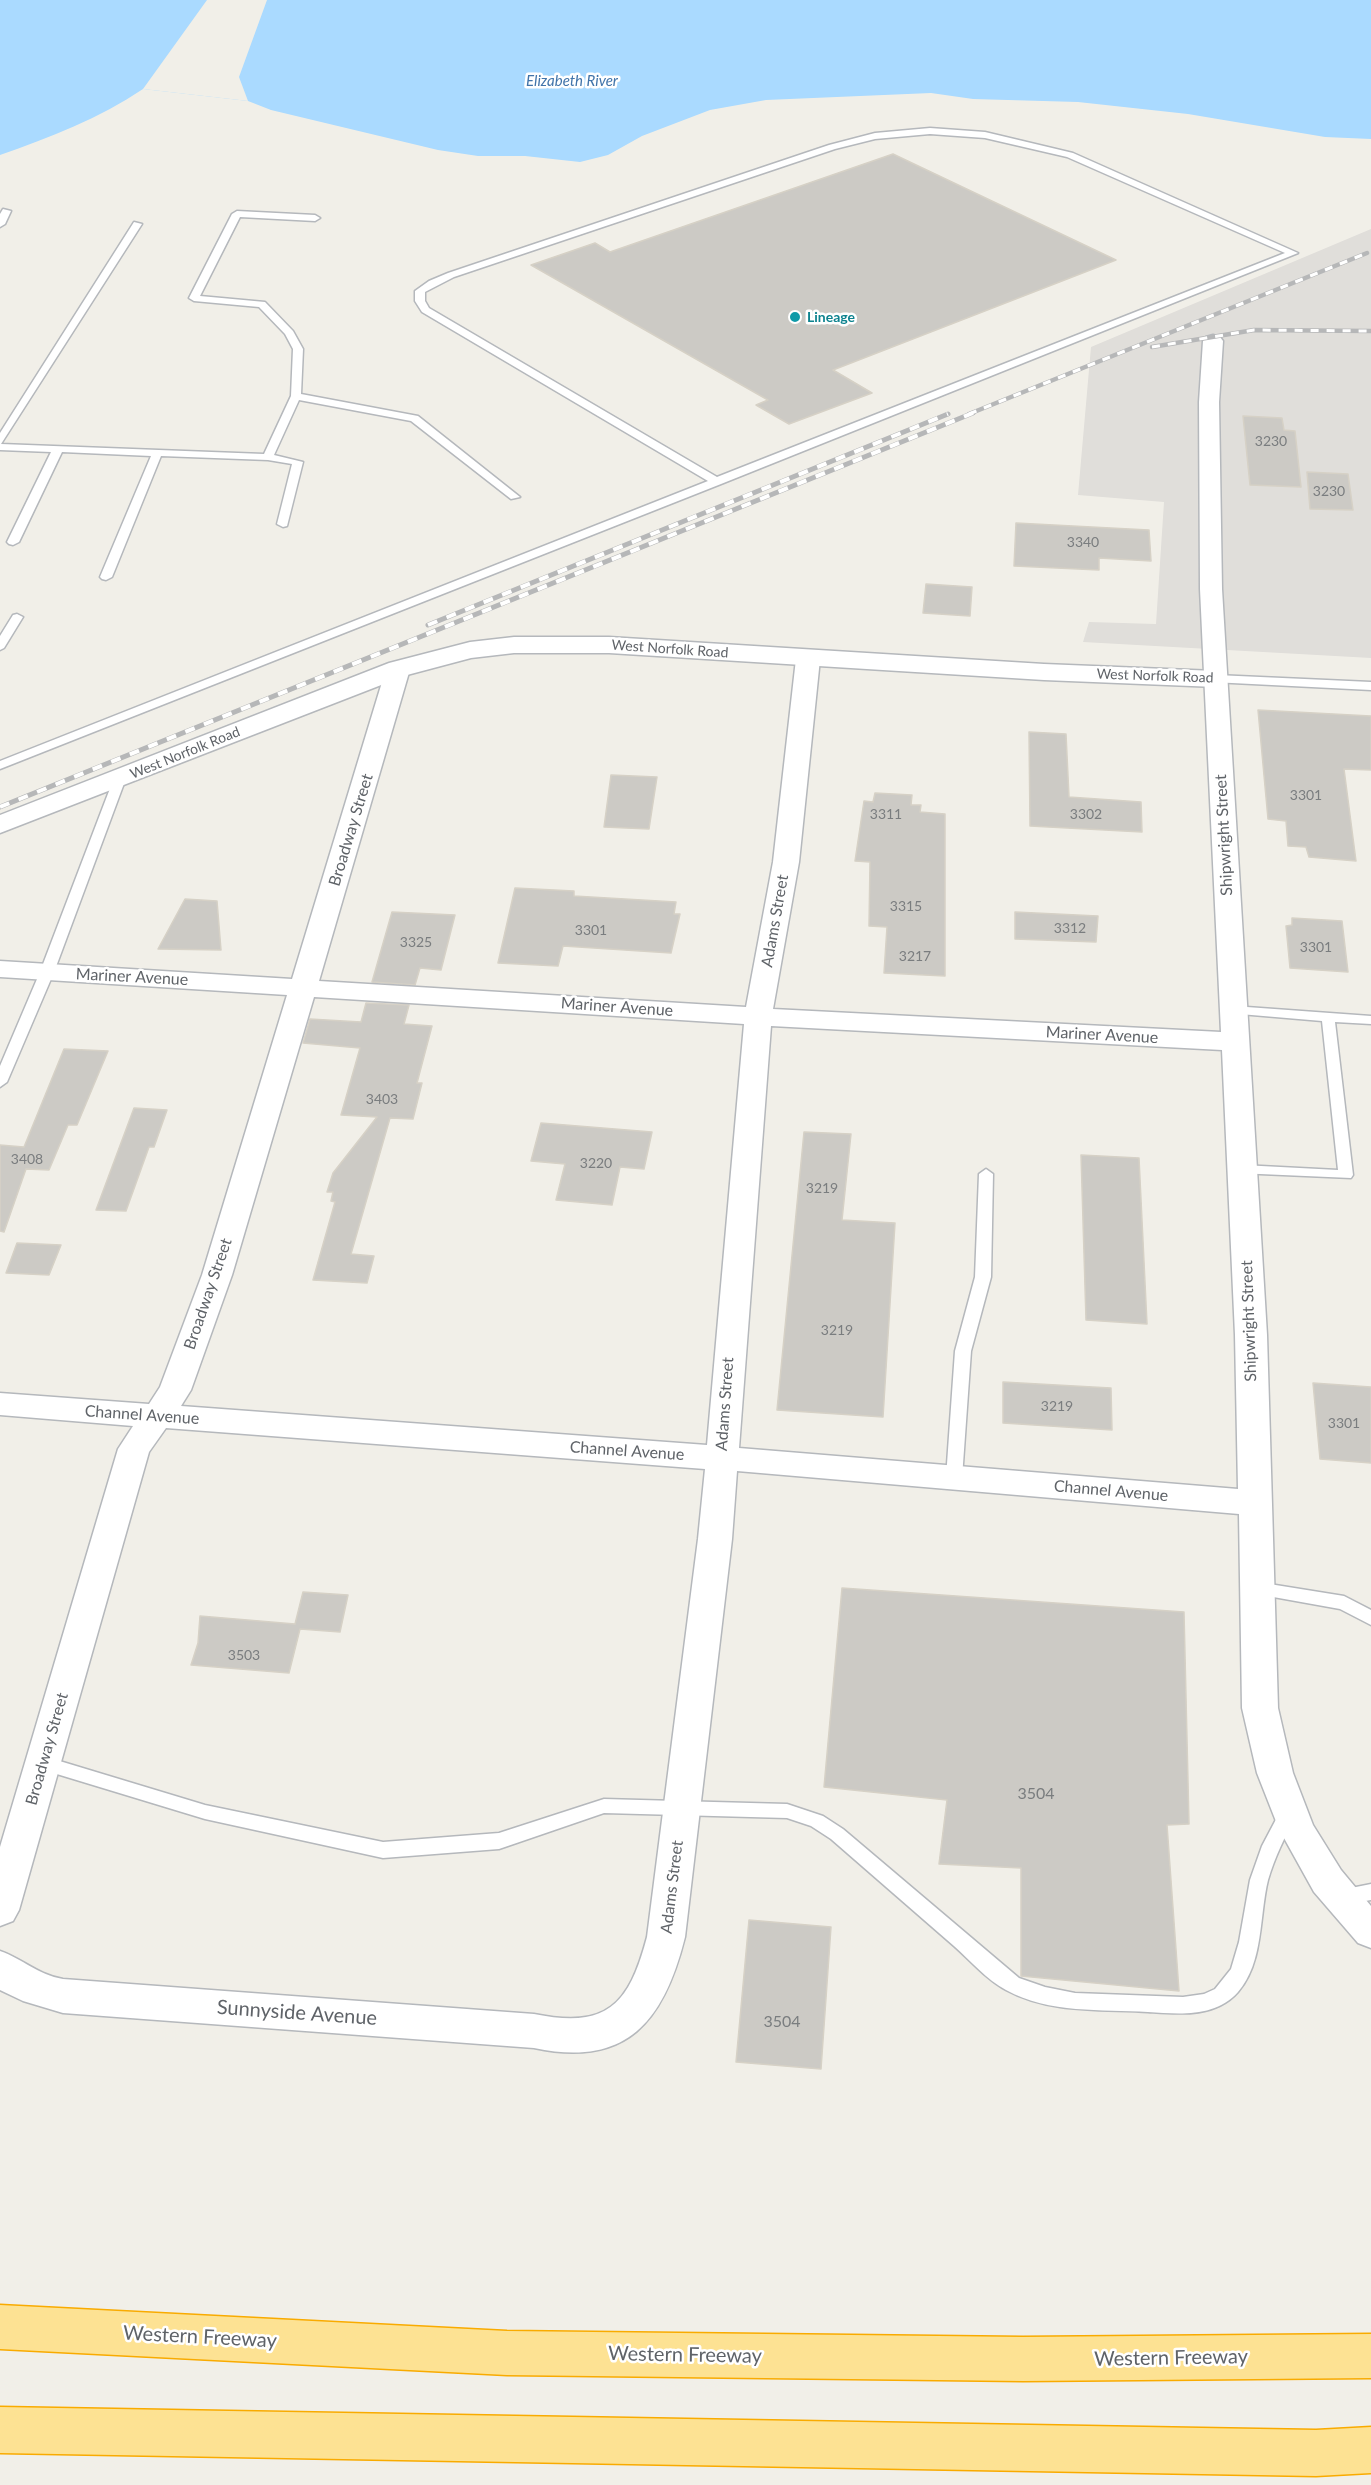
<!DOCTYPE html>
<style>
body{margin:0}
canvas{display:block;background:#f1efe8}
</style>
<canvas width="1371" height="2485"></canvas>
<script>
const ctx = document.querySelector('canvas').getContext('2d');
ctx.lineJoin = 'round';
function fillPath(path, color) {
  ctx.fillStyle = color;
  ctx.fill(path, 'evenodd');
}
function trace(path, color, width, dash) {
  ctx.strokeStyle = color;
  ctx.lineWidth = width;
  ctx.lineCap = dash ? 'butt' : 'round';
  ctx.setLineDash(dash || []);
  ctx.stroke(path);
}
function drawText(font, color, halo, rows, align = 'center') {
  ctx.font = font + ' Lato,sans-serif';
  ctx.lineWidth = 5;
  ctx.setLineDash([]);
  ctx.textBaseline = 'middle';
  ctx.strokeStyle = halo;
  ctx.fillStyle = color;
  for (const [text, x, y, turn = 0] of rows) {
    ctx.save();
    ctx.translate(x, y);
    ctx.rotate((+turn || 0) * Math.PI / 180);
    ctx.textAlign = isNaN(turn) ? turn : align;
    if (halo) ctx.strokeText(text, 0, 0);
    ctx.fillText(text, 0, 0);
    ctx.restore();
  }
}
fillPath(new Path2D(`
 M1371 229V658L1083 642 1089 622 1156 624 1164 502 1078 495 1091 347Z`), '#e0deda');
fillPath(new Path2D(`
 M0 0H1371V139L1325 137 1188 114 1078 102 973 99 931 93 766 100 710 110 642 136 608 155 580 162 525 156H478L438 150 271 110 248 101 143 89C100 118 49 138 0 155Z`), '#aadaff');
fillPath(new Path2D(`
 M207 0H267L239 77 248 101 143 89Z`), '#f1efe8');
const building = new Path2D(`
 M893 154 1116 260 833 370 872 393 789 424 756 405 768 400 531 265 595 243 610 252Z
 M1243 416 1282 418 1284 430 1295 431 1301 487 1250 485Z
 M1307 472 1348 474 1353 510 1310 509Z
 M1016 523 1149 530 1151 561 1099 558V570L1014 566Z
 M926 584 972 587 970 616 923 613Z
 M1258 710 1371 716V770L1344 769 1356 861 1309 857 1306 847 1288 846 1286 821 1268 819Z
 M1029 732 1066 734 1069 797 1141 802 1142 832 1030 826Z
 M611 775 657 777 649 829 604 827Z
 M875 793 912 795 911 805H921L920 812 945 814V976L884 973 887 927 869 926 870 862 855 861 864 801 873 802Z
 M515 888 574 891V896L676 902 674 914H680L671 953 563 946 558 966 498 963Z
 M185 899 217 901 221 950 158 949Z
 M392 912 455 915 441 970 420 968 415 985 372 982Z
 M1015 912 1098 916 1096 942 1015 939Z
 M1292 918 1342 921 1348 972 1290 968 1286 926 1292 925Z
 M366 1003 409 1005 404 1024 432 1026 417 1083H422L413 1119 390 1118 351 1254 374 1256 367 1283 313 1280 335 1202 331 1201 333 1192H327L333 1173 377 1117 341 1115 360 1048 303 1043 310 1019 361 1022Z
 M64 1049 108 1051 77 1125H68L49 1170 26 1169 4 1232 0 1231V1145L24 1147Z
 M134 1108 167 1110 154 1147H149L126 1211 96 1210Z
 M541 1123 652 1132 644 1169 620 1167 612 1205 556 1200 565 1164 531 1161Z
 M804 1132 851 1134 842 1220 895 1223 883 1417 777 1410Z
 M1081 1155 1139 1158 1147 1324 1086 1320Z
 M17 1243 61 1245 49 1275 6 1273Z
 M1003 1382 1111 1388 1112 1430 1003 1423Z
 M1313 1383 1371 1387V1463L1320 1459Z
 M842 1588 1184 1612 1189 1824 1167 1825 1179 1991 1021 1976V1868L939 1864 947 1800 824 1787Z
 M303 1592 348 1595 340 1632 300 1629 289 1673 191 1665 198 1643 200 1616 295 1624Z
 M749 1920 831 1927 821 2069 736 2062Z`);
fillPath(building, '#cccac5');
trace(building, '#d6d1c6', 1.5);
const service = new Path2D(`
 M930 128 985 132 1073 153 1298 253 721 484 0 769V761L708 481 422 312 415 301V291L429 281 448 273 829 145 875 133ZM930 134 985 138 1067 157 1285 253 717 477 429 308 425 301V292L454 277 835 149 875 139Z
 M3 209 11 211 5 224 0 227V214Z
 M237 211 315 215 320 218 315 221 240 217 200 296 265 302 293 331 303 349 301 394 418 416 520 497 511 499 411 421 299 400 274 455 303 462 287 526 283 527 277 524 292 464 268 460 161 456 112 577 106 580 102 579 100 577 151 456 62 452 19 542 13 545 9 544 7 542 51 452 0 450V433L134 222 142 224 1 444 264 454 291 396 293 349 285 334 259 307 194 301 189 298 232 214Z
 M17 614 23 617 4 648 0 650V636L13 615Z
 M1216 675 1371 682V690L1212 682V676Z
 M120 774 126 778 54 972 7 1082 0 1087V1066L40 972 114 778Z
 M1233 1006 1371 1016V1024L1335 1022 1353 1175 1351 1178 1237 1173 1235 1170 1242 1165 1338 1170 1322 1021 1228 1013 1226 1010Z
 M986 1169 993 1174 991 1277 971 1351 962 1478 960 1482H948L946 1478 955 1351 975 1277 979 1174Z
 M1257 1582 1344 1596 1371 1610V1625L1340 1609 1251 1593 1249 1588 1251 1583Z
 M43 1756 205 1805 383 1842 499 1833 604 1799 787 1804 823 1816 843 1829 1019 1978 1045 1987 1075 1993 1183 1997 1204 1994 1215 1989 1231 1969 1239 1942 1250 1880 1262 1846 1282 1808 1288 1806 1294 1808 1297 1813C1286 1835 1275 1856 1268 1880 1259 1916 1264 1962 1238 1992 1215 2018 1179 2014 1148 2012 1101 2009 1050 2014 1006 1990 987 1980 970 1960 954 1946 913 1910 872 1875 831 1839L811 1826 787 1818 604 1813 499 1849 383 1858 205 1819 37 1768 34 1763 37 1758Z
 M1371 1884V1900L1343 1905 1336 1903 1334 1897 1336 1891Z`);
const minor = new Path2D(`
 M1213 335 1220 337 1223 341 1219 402 1222 589 1267 1335 1278 1708 1293 1773 1313 1825 1341 1870 1371 1906V1948L1358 1943 1314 1892 1279 1829 1257 1773 1242 1708 1239 1514 737 1471 732 1539 685 1937C664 2021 627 2068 534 2048L63 2013 23 2001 0 1990V1951C23 1959 38 1975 63 1979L534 2014C607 2029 629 2005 647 1937L698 1539 705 1469 166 1428 149 1452 19 1910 13 1921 0 1926V1847L118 1449 133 1426 0 1415V1393L149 1404 160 1387 202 1275 287 995 0 977V961L292 979 386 669 390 664H406L410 669 319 981 746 1007 773 862 796 659 800 654H816L820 659 799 862 773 1009 1221 1032 1200 589 1199 402 1203 341 1206 337ZM314 997 744 1024 707 1445 181 1406 191 1390 232 1275ZM771 1026 1222 1050 1235 1335 1238 1489 739 1448Z`);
const tertiary = new Path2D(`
 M514 637H609L1044 664 1216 671 1225 673 1229 679 1225 685 1216 687 1044 680 609 653H514L471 658 407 675 0 833V815L389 663 470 642Z`);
const motorway = new Path2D(`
 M0 2305 507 2331 1023 2337 1371 2334V2378L1023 2381 507 2375 0 2349Z
 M0 2407 1316 2430 1371 2427V2473L1316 2476 0 2453Z`);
trace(service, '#b5b8bc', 3);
trace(minor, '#b5b8bc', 3);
trace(tertiary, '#b5b8bc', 3);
trace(motorway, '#f9ab00', 3);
fillPath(service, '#fff');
fillPath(minor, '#fff');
fillPath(tertiary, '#fff');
fillPath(motorway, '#fde293');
const railFar1 = new Path2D(`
 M1152 347 1254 330 1371 331
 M969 414 1367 253`);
const rail = new Path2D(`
 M428 625 948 414
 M0 807 973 413`);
trace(railFar1, '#b6b7b8', 4.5);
trace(rail, '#b6b7b8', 5);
trace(railFar1, '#fff', 3, [8]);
trace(rail, '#fff', 4, [10]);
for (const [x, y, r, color] of [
 [795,317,6,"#0f9aa8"]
]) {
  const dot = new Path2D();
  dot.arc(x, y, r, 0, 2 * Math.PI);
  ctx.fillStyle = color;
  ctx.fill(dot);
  trace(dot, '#fff', 2);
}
drawText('bold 14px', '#0d838f', '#fff', [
 ["Lineage",807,317]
], 'left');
drawText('14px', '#7a7d7f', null, [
 ["3230",1271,441],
 ["3230",1329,491],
 ["3340",1083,542],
 ["3301",1306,795],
 ["3311",886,814],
 ["3302",1086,814],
 ["3315",906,906],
 ["3312",1070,928],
 ["3301",591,930],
 ["3325",416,942],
 ["3301",1316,947],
 ["3217",915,956],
 ["3403",382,1099],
 ["3408",27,1159],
 ["3220",596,1163],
 ["3219",822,1188],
 ["3219",837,1330],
 ["3219",1057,1406],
 ["3301",1344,1423],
 ["3503",244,1655]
]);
drawText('14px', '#5f6368', '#fff', [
 ["West Norfolk Road",670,649,4],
 ["West Norfolk Road",1155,676,2],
 ["West Norfolk Road",185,753,-22]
]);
drawText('italic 15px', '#4174aa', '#fff', [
 ["Elizabeth River",572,81]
]);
drawText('16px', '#5f6368', '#fff', [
 ["Broadway Street",351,830,-73],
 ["Shipwright Street",1224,835,-93],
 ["Adams Street",775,921,-80],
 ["Mariner Avenue",132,977,3],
 ["Mariner Avenue",617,1007,4],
 ["Mariner Avenue",1102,1035,3],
 ["Broadway Street",208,1294,-71],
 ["Shipwright Street",1249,1321,-92],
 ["Adams Street",725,1404,-86],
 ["Channel Avenue",142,1415,4],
 ["Channel Avenue",627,1451,4],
 ["Channel Avenue",1111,1491,5],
 ["Broadway Street",47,1749,-74],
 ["Adams Street",672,1887,-83]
]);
drawText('16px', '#7a7d7f', null, [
 ["3504",1036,1794],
 ["3504",782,2022]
]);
drawText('20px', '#5f6368', '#fff', [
 ["Sunnyside Avenue",297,2013,4],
 ["Western Freeway",200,2337,3],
 ["Western Freeway",685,2355,1],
 ["Western Freeway",1171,2358,-1]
]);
</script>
